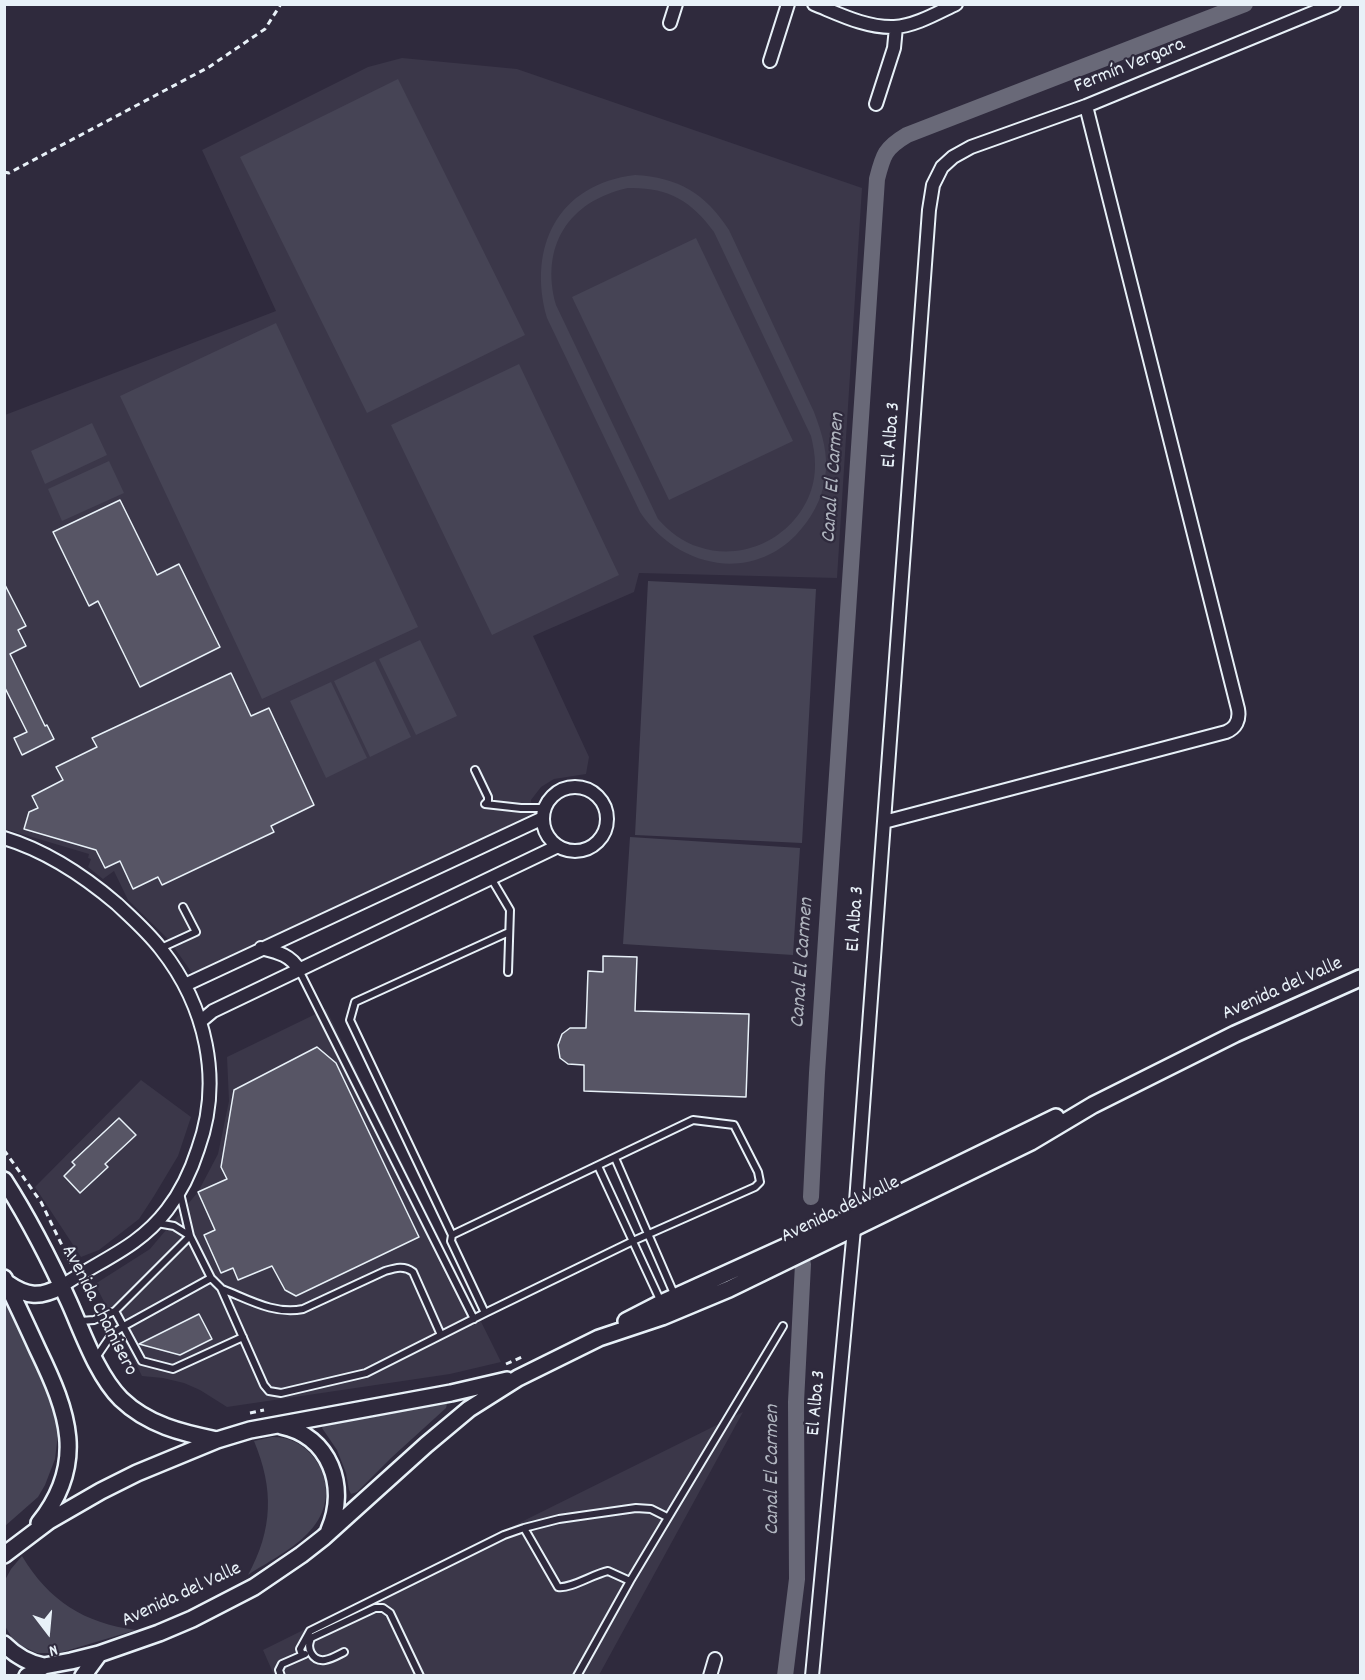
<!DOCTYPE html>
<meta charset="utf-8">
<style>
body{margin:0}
#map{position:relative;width:1365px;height:1680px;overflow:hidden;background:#2f2a3d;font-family:Dekko,sans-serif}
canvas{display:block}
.frame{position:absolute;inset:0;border:6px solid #e8f1f8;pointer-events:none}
.north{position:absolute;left:18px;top:1602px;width:60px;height:60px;-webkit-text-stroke:4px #2f2a3d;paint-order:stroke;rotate:164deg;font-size:16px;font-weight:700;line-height:24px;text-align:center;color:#e8f1f8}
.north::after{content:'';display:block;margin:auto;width:21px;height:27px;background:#e8f1f8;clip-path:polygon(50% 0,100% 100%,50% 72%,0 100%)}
</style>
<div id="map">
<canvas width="1365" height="1680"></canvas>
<div class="frame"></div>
<div class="north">N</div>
</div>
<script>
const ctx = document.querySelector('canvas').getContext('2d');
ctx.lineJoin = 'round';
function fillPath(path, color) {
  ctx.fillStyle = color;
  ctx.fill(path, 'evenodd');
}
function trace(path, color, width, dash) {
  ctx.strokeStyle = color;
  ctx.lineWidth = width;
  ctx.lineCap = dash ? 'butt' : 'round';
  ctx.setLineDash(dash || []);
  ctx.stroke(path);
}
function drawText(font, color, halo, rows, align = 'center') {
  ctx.font = font + ' Dekko,sans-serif';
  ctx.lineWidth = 4.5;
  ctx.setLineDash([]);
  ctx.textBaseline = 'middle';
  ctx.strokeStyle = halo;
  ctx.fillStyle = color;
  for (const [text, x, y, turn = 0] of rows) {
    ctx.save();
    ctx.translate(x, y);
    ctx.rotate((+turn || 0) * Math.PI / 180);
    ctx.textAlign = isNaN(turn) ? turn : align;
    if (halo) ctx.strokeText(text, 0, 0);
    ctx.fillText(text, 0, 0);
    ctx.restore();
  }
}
fillPath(new Path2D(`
 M402 58 517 69 862 188 837 578 639 573 634 592 533 636 589 757 586 774 554 779 541 787 531 800 533 817 192 973 169 940 128 900 114 871 103 879 88 867 91 859 88 858 89 854 5 829V415L276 311 202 150 368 67Z
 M326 1009 501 1362 450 1374 227 1407 200 1390 184 1383 163 1378 142 1376 95 1284 150 1249 198 1192 218 1154 229 1101 227 1057Z
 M141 1080 191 1117 178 1156 154 1196 139 1219 99 1250 81 1257 35 1187Z
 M743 1412 599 1675H274L263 1650Z`), '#3b3749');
fillPath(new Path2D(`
 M398 79 525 335 367 413 240 157Z
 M635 175C678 177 706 194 729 230L814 412C822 433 829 455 825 478 822 500 811 519 796 535 748 584 676 566 640 512L547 318C527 247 558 184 635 175ZM628 188C667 187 691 200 714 232L811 436C813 445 815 454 815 464 816 522 755 566 699 547 682 542 670 532 658 519L556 305C540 247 568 201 628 188Z
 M696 238 793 441 669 500 572 297Z
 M276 323 418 627 262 699 120 396Z
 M519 364 619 575 492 635 391 425Z
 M92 423 107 455 45 484 31 451Z
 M109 461 124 493 62 521 48 489Z
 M648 581 816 589 802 843 635 835Z
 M420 640 457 716 416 735 379 659Z
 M375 661 411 737 370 757 334 681Z
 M331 682 367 758 326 778 290 701Z
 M630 837 800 848 793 955 623 944Z
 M4 1297 48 1387 57 1410 59 1426 55 1459 45 1485 38 1497 5 1526Z
 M442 1401 447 1404 446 1408 391 1458 357 1492 351 1494 349 1490 346 1473 337 1450 322 1428 325 1423Z
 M272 1437C290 1437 304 1444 315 1459 322 1469 325 1478 326 1490 327 1534 280 1554 248 1575 273 1529 274 1489 254 1441Z
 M22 1556C49 1601 84 1623 136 1630L59 1653H37L18 1644 12 1638 5 1626 4 1582 11 1569Z`), '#464455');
trace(new Path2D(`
 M811 1197 817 1073 877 179C883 155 885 148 907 135L1245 4
 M785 1676 797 1579 796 1402 803 1264`), '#696978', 16);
const building = new Path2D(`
 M120 500 157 575 179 564 220 647 140 687 98 601 89 606 53 532Z
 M4 583 26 626 18 630 26 646 10 654 45 726 47 725 54 739 22 755 14 738 27 732 4 686Z
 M231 673 251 716 269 708 314 805 271 826 274 832 162 885 158 877 133 889 120 861 105 868 96 850 24 829 29 812 38 808 32 796 63 780 56 767 97 747 92 738Z
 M603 956 637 957 635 1011 749 1014 746 1097 584 1091V1065L568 1064 560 1058 558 1045 562 1034 570 1028H586L588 971 603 972Z
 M317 1047 336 1063 419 1237 296 1296 285 1290 272 1266 238 1280 233 1268 221 1273 204 1235 215 1230 198 1192 227 1179 221 1167 234 1090Z
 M119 1118 136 1135 105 1164 108 1167 80 1193 64 1176 75 1165 72 1162Z
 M199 1314 212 1339 180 1355 139 1344Z`);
fillPath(building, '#575565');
trace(building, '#e8f1f8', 1.5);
const service = new Path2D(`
 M475 770 488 797V801L485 804 521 808H545
 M491 878 510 910 508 972
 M161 948 196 932 183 907
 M299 970 474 1319
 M615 1158 675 1296
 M598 1166 661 1302
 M180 1193 190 1236 211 1278 221 1288 264 1385 269 1391 281 1393 366 1373 485 1313 633 1241 755 1187 760 1182 758 1172 734 1125 693 1120 452 1235 451 1241 485 1313
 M157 1223 174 1226 190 1236
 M452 1235 350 1020 355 1002 509 932
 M222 1289C248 1299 274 1315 303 1309L385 1271C395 1268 404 1265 413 1272L441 1335
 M115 1311 142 1361 173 1369 243 1337
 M80 1321 94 1320 115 1311 190 1236
 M95 1359 112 1334 124 1326 211 1278
 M524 1528 558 1587C571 1589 593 1574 608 1571L630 1581
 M344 1652C334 1657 319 1667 311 1653 308 1647 309 1644 311 1638L375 1608H383L390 1613 420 1676
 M302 1655 300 1649 310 1631 504 1535 524 1528 559 1519 636 1508 651 1509 667 1517
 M281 1676 279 1670 282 1664 305 1654
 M577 1676 630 1581 783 1326`);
const minor = new Path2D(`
 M814 4C839 14 866 28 894 27 915 26 937 13 956 4
 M670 23 676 4
 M770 61 788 4
 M876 104 894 48 896 27
 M543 819a32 32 0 1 1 64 0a32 32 0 1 1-64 0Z
 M884 822 1226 732C1236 728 1240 720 1238 709L1086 106
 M4 838C47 851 83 875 117 904 132 918 148 932 161 949 206 1006 223 1080 198 1149 191 1171 181 1192 167 1210 138 1248 100 1260 62 1286
 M261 948C277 952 291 955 299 970
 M185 985 543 818
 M201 1021 213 1011 558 846
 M710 1676 715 1659
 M812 1676 854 1229 929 210 933 185 942 167 953 157 971 147 1086 106 1334 4`);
const tertiary = new Path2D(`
 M4 1180C29 1219 50 1260 69 1302 83 1333 97 1375 121 1399 148 1425 182 1433 217 1440
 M4 1278C16 1302 27 1326 38 1350 68 1412 87 1463 39 1523
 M7 1283C27 1297 40 1298 62 1286
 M626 1321 661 1303 855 1215 1056 1117
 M281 1426C330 1436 348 1487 329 1530
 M4 1555 49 1521 101 1491 137 1473 217 1440 250 1430 451 1393 507 1380
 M4 1644C16 1656 28 1663 44 1666
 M27 1676 44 1666 71 1661 99 1654 159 1633 192 1619 254 1587 301 1555 324 1537 426 1445 469 1409 518 1378 599 1338 662 1317 729 1289 1031 1142 1093 1105 1235 1034 1360 978
 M83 1676 99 1654`);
trace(service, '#e8f1f8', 10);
trace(minor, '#e8f1f8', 16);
trace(tertiary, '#e8f1f8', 20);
trace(new Path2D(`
 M4 172 9 173 209 67 265 29 281 4
 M4 1150 41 1202 72 1266
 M506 1364 522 1357
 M250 1413 264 1410`), '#e8f1f8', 3, [6, 4.5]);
trace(service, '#2f2a3d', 6);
trace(minor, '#2f2a3d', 12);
trace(tertiary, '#2f2a3d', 15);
drawText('20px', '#e8f1f8', '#2f2a3d', [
 ["Fermín Vergara",1130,67,-22],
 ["El Alba 3",893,435,-86],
 ["El Alba 3",857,919,-86],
 ["Avenida del Valle",1283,990,-24],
 ["Avenida del Valle",841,1211,-26],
 ["Avenida Chamisero",98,1311,63],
 ["El Alba 3",818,1403,-85],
 ["Avenida del Valle",182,1596,-25]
]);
drawText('italic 21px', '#afb4be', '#2f2a3d', [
 ["Canal El Carmen",835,478,-86],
 ["Canal El Carmen",804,963,-86],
 ["Canal El Carmen",774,1470,-90]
]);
</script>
